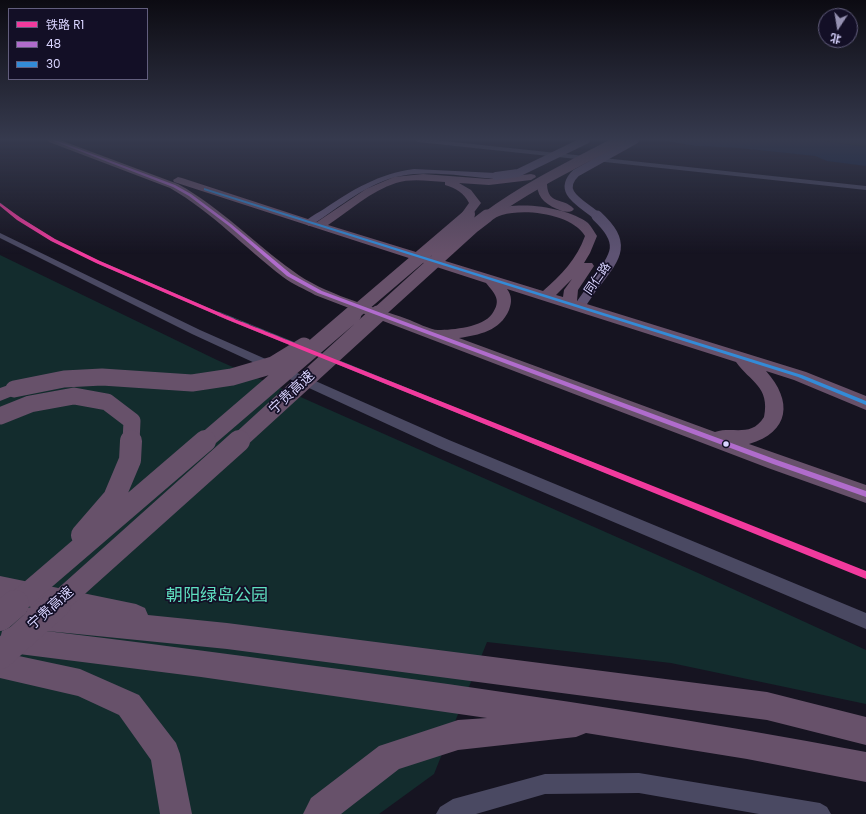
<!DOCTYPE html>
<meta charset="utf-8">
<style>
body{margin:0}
#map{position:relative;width:866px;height:814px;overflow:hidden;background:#161421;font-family:Poppins,"Noto Sans SC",sans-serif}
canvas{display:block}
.legend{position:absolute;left:8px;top:8px;width:140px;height:72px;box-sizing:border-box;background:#130f26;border:1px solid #625e7d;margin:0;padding:5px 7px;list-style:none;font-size:12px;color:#d9d4ff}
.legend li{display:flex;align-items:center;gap:8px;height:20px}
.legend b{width:20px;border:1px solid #625e7d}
.north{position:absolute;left:818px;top:8px;width:40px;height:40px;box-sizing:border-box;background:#130f26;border:1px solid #625e7d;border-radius:50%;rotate:192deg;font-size:11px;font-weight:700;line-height:16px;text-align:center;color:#d9d4ff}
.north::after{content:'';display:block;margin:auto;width:14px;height:18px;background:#9591b1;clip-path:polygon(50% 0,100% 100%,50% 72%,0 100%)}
</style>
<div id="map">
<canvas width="866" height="814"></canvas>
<ul class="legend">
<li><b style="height:5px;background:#f13a9d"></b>铁路 R1</li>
<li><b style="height:5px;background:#b06ccc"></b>48</li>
<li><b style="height:5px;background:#338bd7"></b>30</li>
</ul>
<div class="north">北</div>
</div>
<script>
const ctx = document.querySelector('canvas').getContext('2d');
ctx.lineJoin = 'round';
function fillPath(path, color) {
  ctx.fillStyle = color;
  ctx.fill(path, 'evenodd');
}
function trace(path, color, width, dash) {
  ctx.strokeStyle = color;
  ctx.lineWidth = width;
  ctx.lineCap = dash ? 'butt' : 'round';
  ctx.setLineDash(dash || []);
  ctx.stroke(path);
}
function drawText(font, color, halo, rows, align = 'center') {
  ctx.font = font + ' Poppins,"Noto Sans SC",sans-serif';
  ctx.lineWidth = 3.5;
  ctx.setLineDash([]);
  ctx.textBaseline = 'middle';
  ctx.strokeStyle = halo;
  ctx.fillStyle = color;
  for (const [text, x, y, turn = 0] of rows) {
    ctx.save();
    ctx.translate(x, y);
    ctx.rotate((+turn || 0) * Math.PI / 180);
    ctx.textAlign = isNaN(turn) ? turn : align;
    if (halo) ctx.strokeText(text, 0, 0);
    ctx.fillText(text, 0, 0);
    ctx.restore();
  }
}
fillPath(new Path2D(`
 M816 140H866V147Z
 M0 255 217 360 698 573 866 650V704L671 663 487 642 434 774 379 814H0Z`), '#132c2d');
fillPath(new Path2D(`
 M661 140H816L866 147V166L827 161 815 156 739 148 696 146Z`), '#0d2144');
fillPath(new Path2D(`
 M415 140H435L866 186V190L418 142Z
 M0 233 200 330 449 440 866 613V629L439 448 192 334 0 238Z
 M639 773 820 803 827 807 831 814H759L639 793 545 794 476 814H436L440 807 453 799 545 774Z`), '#4a4962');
fillPath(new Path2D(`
 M414 169 496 173 500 176 496 179C465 177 432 170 401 176 368 182 340 207 312 225L309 226 304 223C309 217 318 213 324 209 354 189 378 174 414 169Z
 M596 279 600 280 602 282 583 310H575L573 307 575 304 592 280Z`), '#5e5373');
fillPath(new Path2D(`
 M48 140H60L178 184C221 208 254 243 293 271 323 294 372 306 407 319 415 322 431 330 438 330 453 330 483 327 492 314 502 300 495 294 486 283L174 182 173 180 178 177 182 178 317 222 366 189 394 177 423 174 489 179 531 174 535 175 536 177 531 180 489 185 459 183 471 190 481 203 469 219H461L459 217 469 203C464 193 456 188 445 185V182C429 181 411 178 396 183 371 191 349 211 328 225L543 291C561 275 577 259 585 236 572 214 525 208 502 215 494 217 488 224 480 227L476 226 474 223C494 195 565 205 588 223 592 227 594 232 597 236L590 253 584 263H592L594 266 578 290 577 301 806 372 866 396V410L794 380 766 371C793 401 790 432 749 444L866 485V503L768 468 315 295C305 289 292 284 283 277 245 248 212 212 170 188L49 142ZM572 279 564 290 563 297 556 295ZM507 289 736 362C750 382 770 386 764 417 751 438 733 426 715 432L459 338C479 335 500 331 509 310 512 302 512 296 507 289Z
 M542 177 547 180C546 207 563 196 574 209L572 211C566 213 562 211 557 209 543 203 536 195 537 180Z
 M14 383 20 385 23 389 20 393 0 401V388Z
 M0 576 136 604 145 608 148 615 227 623 767 692 866 717V745L767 720 227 649 37 630 28 626 24 617 28 608 31 607 0 600Z
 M11 627C138 641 264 659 390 676 549 698 708 722 866 752V782L747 759 586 733 576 737 458 750 399 769 341 814H303L311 798 379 746 458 720 487 718 201 677 11 653 2 649C0 643 0 637 2 631Z
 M0 652 80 669 139 695 176 743 180 754 192 814H160L151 760 119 715 78 696 0 678Z`), '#67516a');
const railFar3 = new Path2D(`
 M0 204 16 217`);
const railFar2 = new Path2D(`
 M15 216 53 240 98 262 221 315`);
const railFar1 = new Path2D(`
 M219 314 535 442`);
const rail = new Path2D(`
 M533 441 866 575`);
trace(railFar3, '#43596b', 2.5);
trace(railFar2, '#43596b', 3);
trace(railFar1, '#43596b', 4.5);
trace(rail, '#43596b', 5);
trace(railFar3, '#130f26', 1.5, [5]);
trace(railFar2, '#130f26', 2, [6]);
trace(railFar1, '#130f26', 3, [8]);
trace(rail, '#130f26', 3.5, [11]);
trace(new Path2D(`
 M496 176 518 173 586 140
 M598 217C584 204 555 193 576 173L635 140`), '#5e5373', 8);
trace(new Path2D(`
 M596 282C617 255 626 243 597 216`), '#5e5373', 11);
trace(new Path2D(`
 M467 217 470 214
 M486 217C528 186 574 164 620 140`), '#67516a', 10);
trace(new Path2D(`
 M352 315 468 216
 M376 315 474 226 487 216`), '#67516a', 13);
trace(new Path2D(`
 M14 389 64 379 102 377 192 383 232 377 273 365 304 346
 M0 416 30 404 74 396 107 402 132 421 131 442
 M204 442 353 314
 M238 442 378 314`), '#67516a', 17);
trace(new Path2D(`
 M82 535 114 498 130 460 131 441
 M14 605 205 441
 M56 605 239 441`), '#67516a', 22);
trace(new Path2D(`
 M0 617 15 604
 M0 655 57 604`), '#67516a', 28);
fillPath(new Path2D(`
 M51 140H55L175 185 191 194 231 224 291 274 322 291 777 460 866 491V497L773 464 318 293 287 276 229 226 189 196 173 187Z`), '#b06ccc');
fillPath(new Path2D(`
 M204 188 802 375 866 401V405L798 377 204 190Z`), '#338bd7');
fillPath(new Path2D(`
 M0 203 21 218 55 239 100 261 232 318 866 571V579L228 320 96 263 51 241 17 220 0 206Z`), '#f13a9d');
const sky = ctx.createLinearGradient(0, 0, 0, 254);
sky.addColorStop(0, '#0c0b12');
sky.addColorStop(0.55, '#363a4e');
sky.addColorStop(1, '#363a4e00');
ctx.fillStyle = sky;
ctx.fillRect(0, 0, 866, 254);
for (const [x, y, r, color] of [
 [726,444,3.5,"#d9d4ff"]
]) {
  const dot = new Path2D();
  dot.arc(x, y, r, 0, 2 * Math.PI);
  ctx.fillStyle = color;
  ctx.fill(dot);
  trace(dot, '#130f26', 1.5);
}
drawText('12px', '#d9d4ff', '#130f26', [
 ["同仁路",598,279,-55]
]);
drawText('14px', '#d9d4ff', '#130f26', [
 ["宁贵高速",292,393,-43],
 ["宁贵高速",51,609,-42]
]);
drawText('17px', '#5fe0c0', '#130f26', [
 ["朝阳绿岛公园",217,597]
]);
</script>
